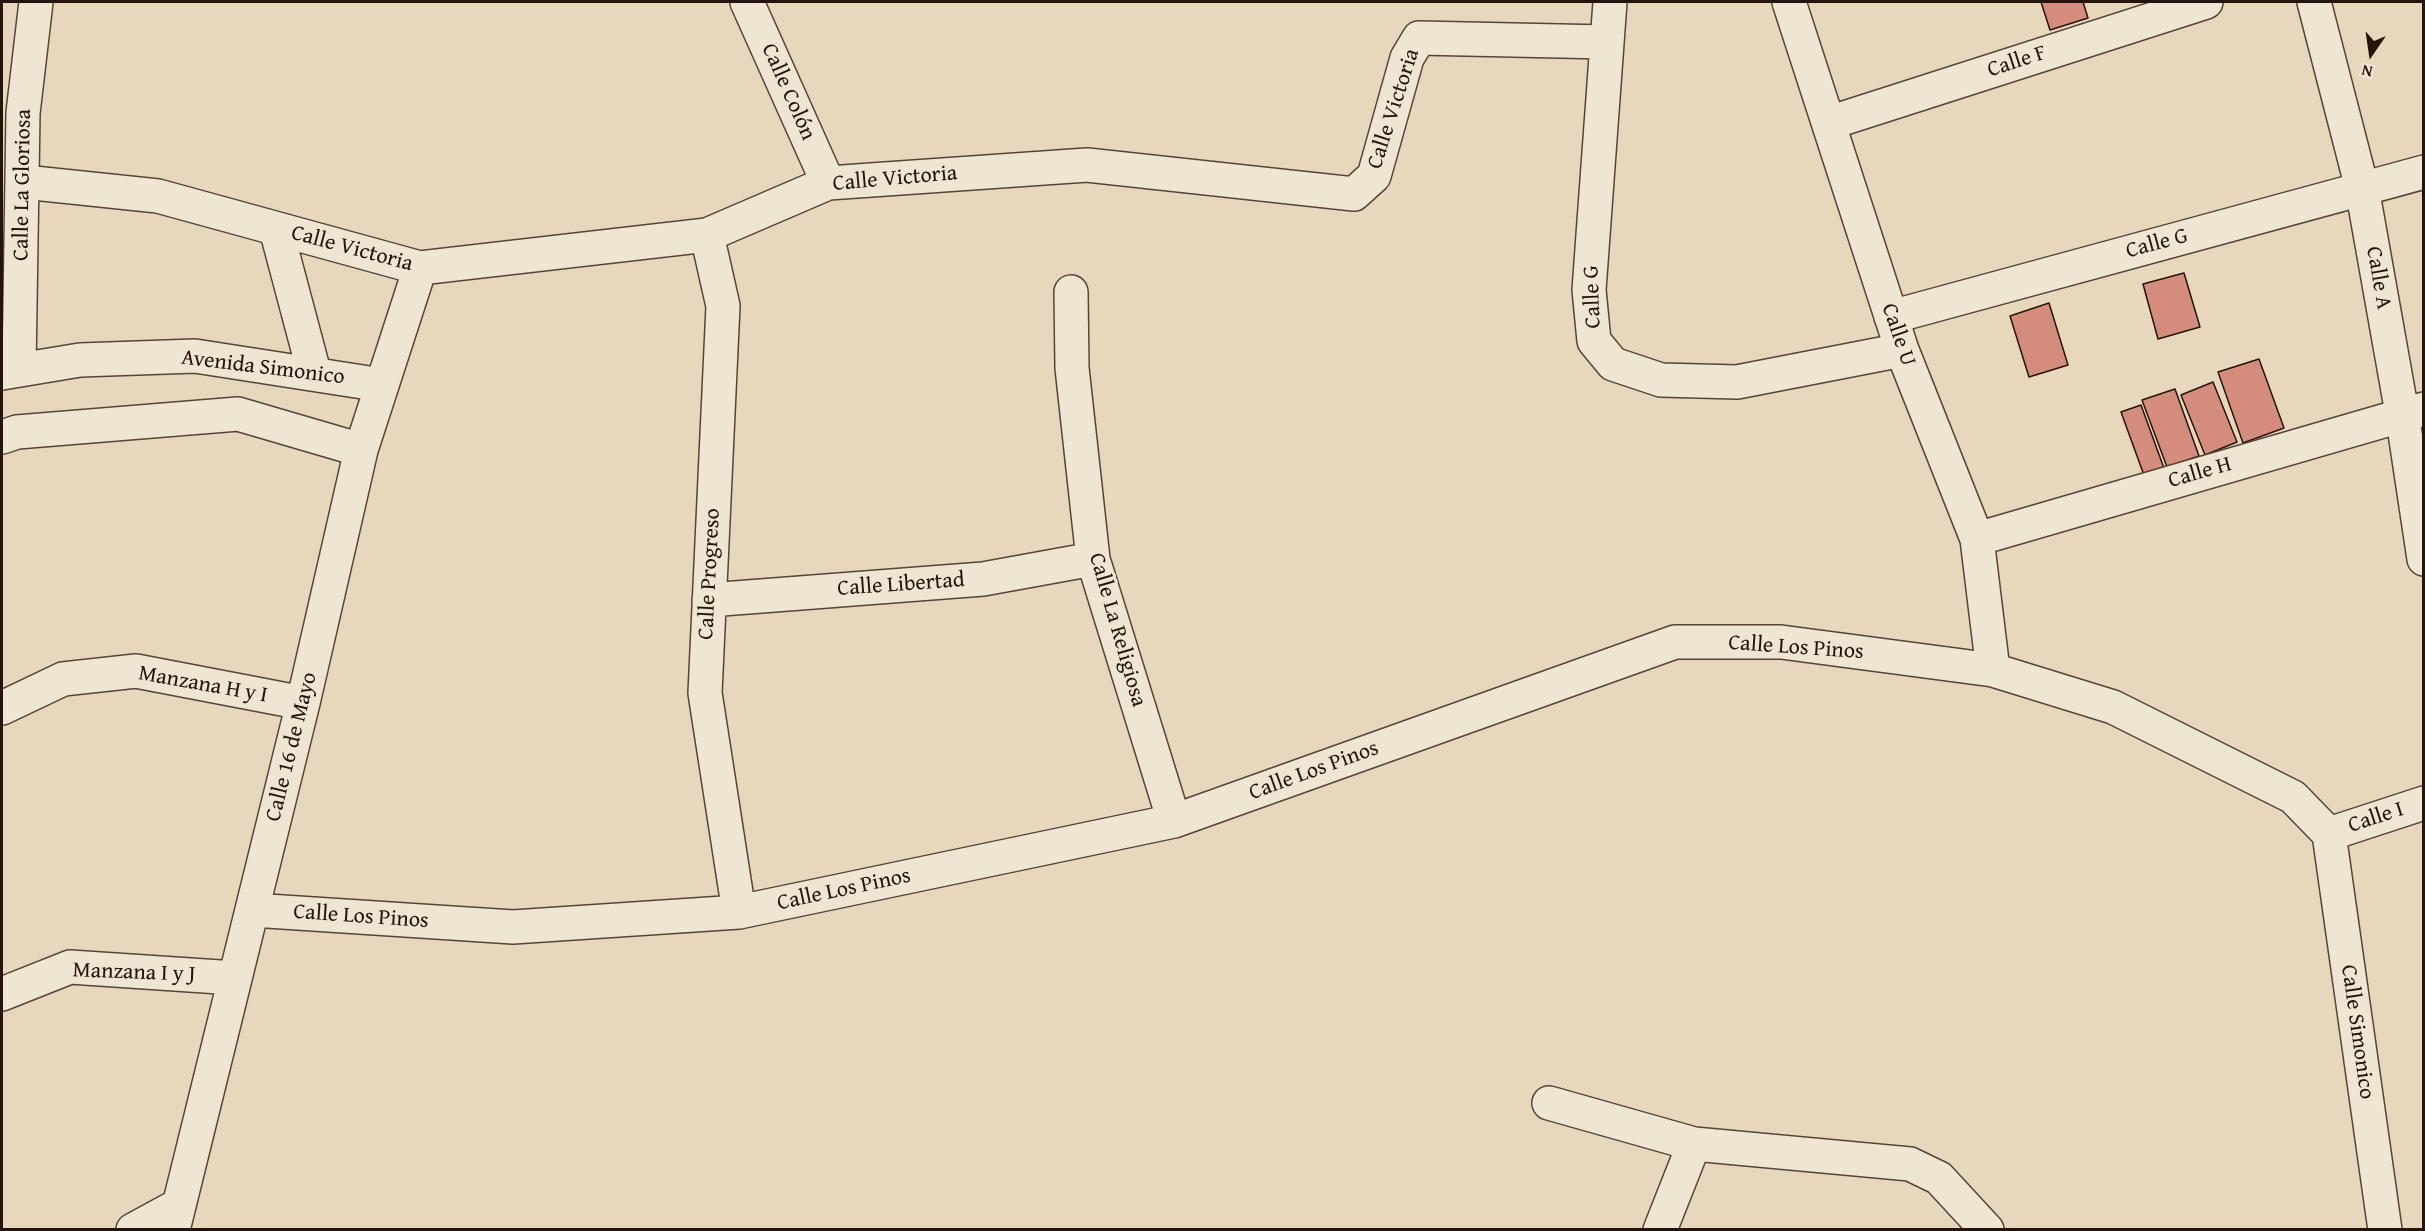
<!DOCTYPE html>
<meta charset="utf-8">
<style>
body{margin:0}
#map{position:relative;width:2425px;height:1231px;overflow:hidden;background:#e7d7bc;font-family:"Gentium Book Plus",serif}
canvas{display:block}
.frame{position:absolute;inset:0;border:3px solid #25140b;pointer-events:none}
.north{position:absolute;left:2341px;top:24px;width:60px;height:60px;-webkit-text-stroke:4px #efe5d3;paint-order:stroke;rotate:193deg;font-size:16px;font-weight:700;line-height:24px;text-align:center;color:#25140b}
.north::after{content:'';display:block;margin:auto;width:21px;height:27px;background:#25140b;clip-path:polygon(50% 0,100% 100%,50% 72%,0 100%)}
</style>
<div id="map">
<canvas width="2425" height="1231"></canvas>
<div class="frame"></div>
<div class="north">N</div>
</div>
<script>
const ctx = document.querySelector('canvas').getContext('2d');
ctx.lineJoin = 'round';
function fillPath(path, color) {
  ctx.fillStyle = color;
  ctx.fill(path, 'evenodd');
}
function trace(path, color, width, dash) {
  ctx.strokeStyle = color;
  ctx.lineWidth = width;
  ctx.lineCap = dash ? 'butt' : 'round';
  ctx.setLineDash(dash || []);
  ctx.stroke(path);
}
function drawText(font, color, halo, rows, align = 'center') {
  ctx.font = font + ' "Gentium Book Plus",serif';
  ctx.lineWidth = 6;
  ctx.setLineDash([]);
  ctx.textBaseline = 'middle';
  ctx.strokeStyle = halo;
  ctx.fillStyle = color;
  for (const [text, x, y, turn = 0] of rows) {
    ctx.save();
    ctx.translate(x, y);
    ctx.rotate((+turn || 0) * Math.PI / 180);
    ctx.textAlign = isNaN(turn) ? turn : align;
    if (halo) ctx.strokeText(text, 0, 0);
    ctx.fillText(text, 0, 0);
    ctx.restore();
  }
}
const building = new Path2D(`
 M2041 2H2083L2088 18 2050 30Z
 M2184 273 2200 327 2158 339 2143 284Z
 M2049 303 2068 365 2029 377 2010 316Z
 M2259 359 2284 428 2243 443 2218 372Z
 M2213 382 2237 442 2205 455 2181 395Z
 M2175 389 2199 456 2167 467 2142 400Z
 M2141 405 2165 471 2145 478 2121 412Z`);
fillPath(building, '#d48d7c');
trace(building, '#25140b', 1.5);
const minor = new Path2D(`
 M747 2 828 183
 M1610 2 1589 290 1594 341 1613 364 1661 380 1737 382 1902 350
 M1789 2 1902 350 1977 539 1993 670
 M2314 2 2362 188 2402 413 2424 559
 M1829 123 2206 2
 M24 182 158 196 420 268 707 235 828 183 1087 165 1354 194 1374 176 1407 58 1419 38 1607 42
 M276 229 314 372
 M707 235 723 306 705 693 739 912
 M1071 292 1072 368 1093 559 1174 821
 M1891 317 2424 172
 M19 369 23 113 36 2
 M2 373 80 360 195 356 382 385
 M2 437 17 432 238 414 361 450
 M1977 539 2424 409
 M709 600 983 579 1093 559
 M2 708 63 679 136 671 303 703
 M2329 834 2385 1230
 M2329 834 2424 803
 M252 910 513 927 739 912 1174 821 1675 642H1781L1993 670 2113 707 2293 797 2329 834
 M2 994 70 967 235 978
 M1549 1103 1694 1144 1910 1164 1939 1178 1987 1230
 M133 1230 179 1205
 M173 1230 303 703 361 450 420 268
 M1660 1230 1694 1144`);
trace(minor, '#564537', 36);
trace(minor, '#efe5d3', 33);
drawText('22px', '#25140b', '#efe5d3', [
 ["Calle F",2017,62,-18],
 ["Calle Colón",788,92,66],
 ["Calle Victoria",1394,109,-72],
 ["Calle Victoria",895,179,-5],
 ["Calle La Gloriosa",23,185,-89],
 ["Calle G",2157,244,-15],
 ["Calle Victoria",352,249,15],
 ["Calle A",2378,278,80],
 ["Calle G",1593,297,-92],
 ["Calle U",1898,335,71],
 ["Avenida Simonico",263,368,7],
 ["Calle H",2200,473,-16],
 ["Calle Progreso",710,574,-87],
 ["Calle Libertad",901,585,-4],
 ["Calle La Religiosa",1117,630,74],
 ["Calle Los Pinos",1796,648,4],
 ["Manzana H y I",203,685,10],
 ["Calle 16 de Mayo",292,747,-76],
 ["Calle Los Pinos",1314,771,-20],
 ["Calle I",2376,818,-18],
 ["Calle Los Pinos",844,890,-12],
 ["Calle Los Pinos",361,917,4],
 ["Manzana I y J",134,973,2],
 ["Calle Simonico",2357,1032,82]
]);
</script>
